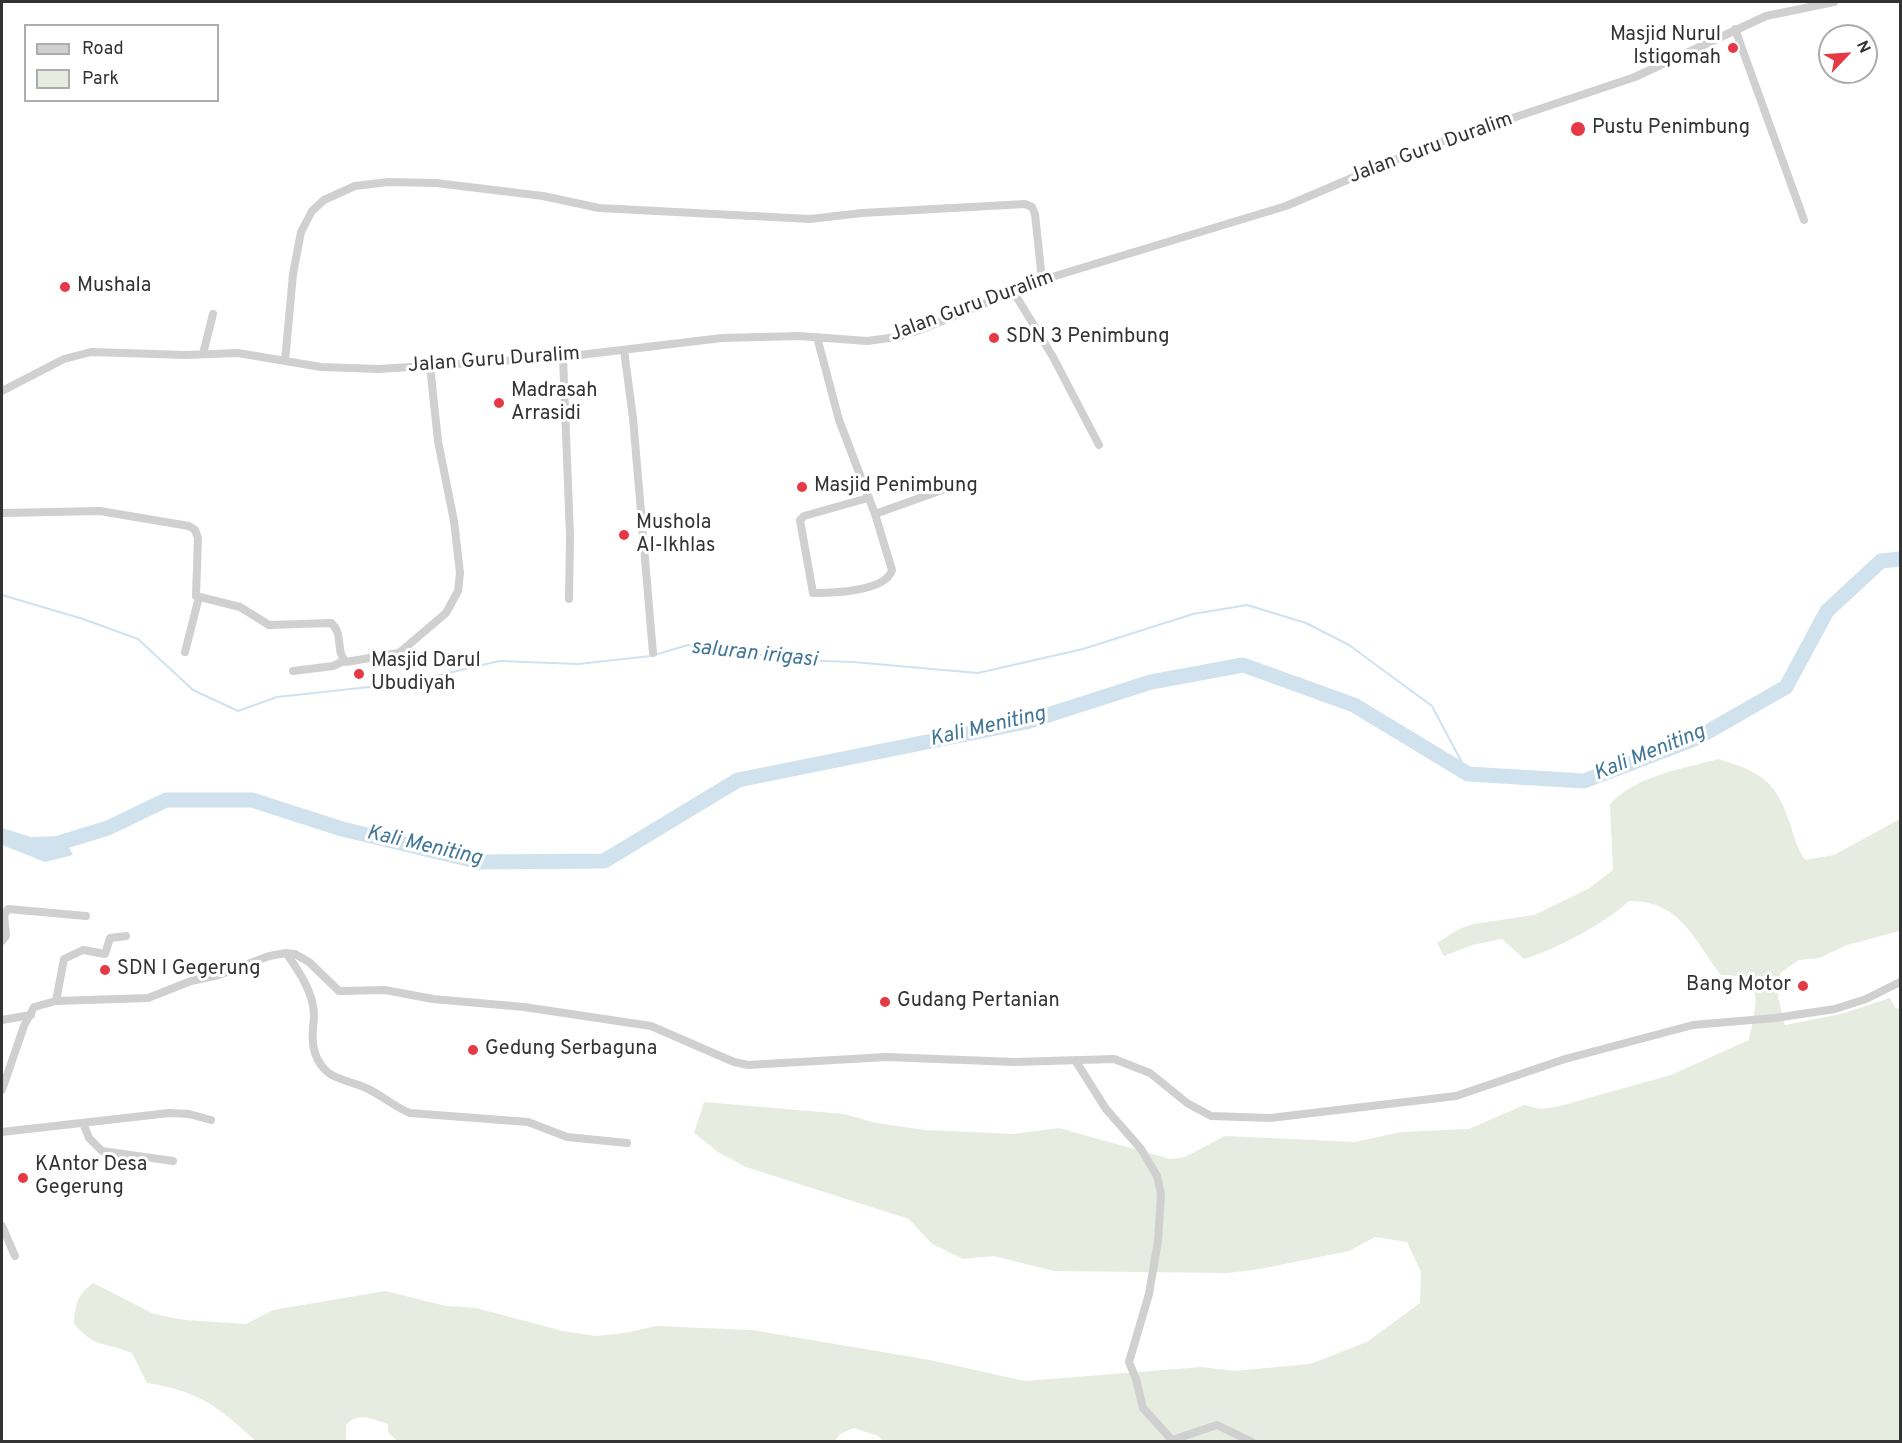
<!DOCTYPE html>
<style>
body{margin:0}
#map{position:relative;width:1902px;height:1443px;overflow:hidden;background:#fff;font-family:Overpass,sans-serif}
canvas{display:block}
.frame{position:absolute;inset:0;border:3px solid #333;pointer-events:none}
.legend{position:absolute;left:24px;top:24px;width:195px;height:78px;box-sizing:border-box;background:#fff;border:2px solid #adadad;margin:0;padding:8px 10px;list-style:none;font-size:18px;color:#333}
.legend li{display:flex;align-items:center;gap:12px;height:30px}
.legend b{width:30px;border:2px solid #adadad}
.north{position:absolute;left:1818px;top:24px;width:60px;height:60px;box-sizing:border-box;background:#fff;border:2px solid #adadad;border-radius:50%;rotate:65deg;font-size:16px;font-weight:700;line-height:24px;text-align:center;color:#333}
.north::after{content:'';display:block;margin:auto;width:21px;height:27px;background:#e63946;clip-path:polygon(50% 0,100% 100%,50% 72%,0 100%)}
</style>
<div id="map">
<canvas width="1902" height="1443"></canvas>
<div class="frame"></div>
<ul class="legend">
<li><b style="height:8px;background:#d0d0d0"></b>Road</li>
<li><b style="height:16px;background:#e6ecdf"></b>Park</li>
</ul>
<div class="north">N</div>
</div>
<script>
const ctx = document.querySelector('canvas').getContext('2d');
ctx.lineJoin = 'round';
function fillPath(path, color) {
  ctx.fillStyle = color;
  ctx.fill(path, 'evenodd');
}
function trace(path, color, width, dash) {
  ctx.strokeStyle = color;
  ctx.lineWidth = width;
  ctx.lineCap = dash ? 'butt' : 'round';
  ctx.setLineDash(dash || []);
  ctx.stroke(path);
}
function drawText(font, color, halo, rows, align = 'center') {
  ctx.font = font + ' Overpass,sans-serif';
  ctx.lineWidth = 6;
  ctx.setLineDash([]);
  ctx.textBaseline = 'middle';
  ctx.strokeStyle = halo;
  ctx.fillStyle = color;
  for (const [text, x, y, turn = 0] of rows) {
    ctx.save();
    ctx.translate(x, y);
    ctx.rotate((+turn || 0) * Math.PI / 180);
    ctx.textAlign = isNaN(turn) ? turn : align;
    if (halo) ctx.strokeText(text, 0, 0);
    ctx.fillText(text, 0, 0);
    ctx.restore();
  }
}
fillPath(new Path2D(`
 M1719 759C1759 772 1775 779 1789 821 1794 835 1796 847 1805 860L1834 855 1900 819V931L1847 945 1819 958 1799 960 1780 973 1778 997 1785 1025 1841 1014 1890 998 1896 1009 1900 1008V1441L884 1442 878 1436 854 1428 840 1434 834 1442H398L388 1432V1424C373 1419 358 1411 346 1425V1441H256C218 1407 200 1391 147 1383L132 1353C104 1341 97 1350 74 1324 75 1305 77 1295 93 1283L154 1314 185 1320 246 1324 273 1310 385 1291 446 1306 476 1308 563 1331 596 1336 625 1333 656 1326 752 1330 930 1360 1025 1381 1202 1367 1235 1371 1310 1364 1367 1342 1420 1303 1421 1272 1407 1242 1375 1237 1349 1251 1260 1269 1228 1273 1054 1271 994 1256 963 1259 932 1244 909 1219 746 1167 718 1152 694 1133 704 1102 844 1114 876 1123 925 1130 1013 1134 1059 1128 1170 1159 1185 1157 1225 1136 1355 1142 1401 1132 1469 1129 1524 1105 1540 1109 1556 1107 1671 1075 1749 1040C1755 1008 1769 974 1721 975 1694 940 1680 900 1629 901 1607 922 1553 951 1524 959L1502 939 1472 945 1444 956 1437 943 1459 929 1473 924 1534 915 1588 889 1613 870 1610 804C1637 775 1682 769 1719 759Z`), '#e6ecdf');
fillPath(new Path2D(`
 M2 828 31 837 63 836 73 855 45 862 2 845Z`), '#cfe2ee');
trace(new Path2D(`
 M2 595 83 619 138 639 193 690 238 711 277 697 406 683 499 661 578 664 651 656 688 645 796 660 853 662 978 673 1083 649 1193 614 1247 605 1306 623 1349 645 1432 706 1468 774`), '#cfe2ee', 2);
trace(new Path2D(`
 M49 846 108 828 166 800H252L342 829 480 862 604 861 738 780 1026 722 1151 682 1243 665 1354 705 1468 774 1584 781 1697 738 1786 687 1827 611 1881 561 1900 559`), '#cfe2ee', 15);
trace(new Path2D(`
 M1735 29 1804 220
 M1013 291 1053 357 1099 445
 M817 337 839 420 875 514 892 570C886 592 830 593 813 593L800 520 804 516 868 498
 M624 350 633 418 653 653
 M203 354 213 314
 M563 357 570 536 569 599
 M285 361 293 274 301 232 312 211 324 200 355 186 388 182 436 183 543 196 599 208 810 219 862 213 1025 204 1032 207 1035 214 1042 280
 M2 391 64 359 91 352 186 355 238 353 321 367 379 369 563 357 722 338 799 336 867 341 897 337 920 330 1042 280 1286 206 1420 149 1635 77 1766 16 1834 2
 M2 513 100 511 189 526 195 530 198 538 196 596 240 607 269 625 331 623C344 633 335 652 346 662L399 653 446 613 458 591 460 573 454 521 438 441 430 366
 M875 514 942 490
 M185 652 199 597
 M293 671 333 666 344 661
 M2 941 6 936 4 915 8 909 86 916
 M286 953C299 971 314 993 314 1016 313 1029 311 1041 315 1053 324 1080 344 1078 366 1088 382 1095 394 1107 410 1113L528 1122 567 1137 627 1143
 M56 1001 64 959 83 950 105 954 110 938 126 936
 M2 1020 31 1015
 M1075 1060 1106 1109 1141 1149 1157 1176 1161 1194 1158 1241 1149 1294 1129 1362 1136 1379 1143 1408 1172 1440 1217 1425 1252 1442
 M2 1090 24 1026 34 1007 56 1001 148 998 191 981 219 975 269 956 286 953 295 954 309 962 339 991 385 990 433 999 524 1007 651 1026 734 1062 748 1065 886 1057 1015 1062 1114 1059 1150 1073 1187 1103 1211 1116 1270 1118 1456 1096 1565 1059 1693 1025 1775 1018 1835 1009 1866 999 1900 982
 M83 1123 89 1138 102 1151 173 1161
 M2 1132 169 1113 189 1114 211 1120
 M2 1226 15 1256`), '#d0d0d0', 8);
for (const [x, y, r, color] of [
 [1733,48,6,"#e63946"],
 [1578,129,8,"#e63946"],
 [65,287,6,"#e63946"],
 [994,338,6,"#e63946"],
 [499,403,6,"#e63946"],
 [802,487,6,"#e63946"],
 [624,535,6,"#e63946"],
 [359,674,6,"#e63946"],
 [105,970,6,"#e63946"],
 [1803,986,6,"#e63946"],
 [885,1002,6,"#e63946"],
 [473,1050,6,"#e63946"],
 [23,1178,6,"#e63946"]
]) {
  const dot = new Path2D();
  dot.arc(x, y, r, 0, 2 * Math.PI);
  ctx.fillStyle = color;
  ctx.fill(dot);
  trace(dot, '#fff', 2);
}
drawText('20px', '#333', '#fff', [
 ["Masjid Nurul",1721,36,"right"],
 ["Istiqomah",1721,59,"right"],
 ["Pustu Penimbung",1592,129],
 ["Mushala",77,287],
 ["SDN 3 Penimbung",1006,338],
 ["Madrasah",511,392],
 ["Arrasidi",511,415],
 ["Masjid Penimbung",814,487],
 ["Mushola",636,524],
 ["Al-Ikhlas",636,547],
 ["Masjid Darul",371,662],
 ["Ubudiyah",371,685],
 ["SDN I Gegerung",117,970],
 ["Bang Motor",1791,986,"right"],
 ["Gudang Pertanian",897,1002],
 ["Gedung Serbaguna",485,1050],
 ["KAntor Desa",35,1166],
 ["Gegerung",35,1189]
], 'left');
drawText('20px', '#333', '#fff', [
 ["Jalan Guru Duralim",1431,149,-20],
 ["Jalan Guru Duralim",972,307,-20],
 ["Jalan Guru Duralim",494,361,-4]
]);
drawText('italic 21px', '#3f7597', '#fff', [
 ["saluran irigasi",754,655,6],
 ["Kali Meniting",988,728,-13],
 ["Kali Meniting",1650,754,-22],
 ["Kali Meniting",424,847,13]
]);
</script>
